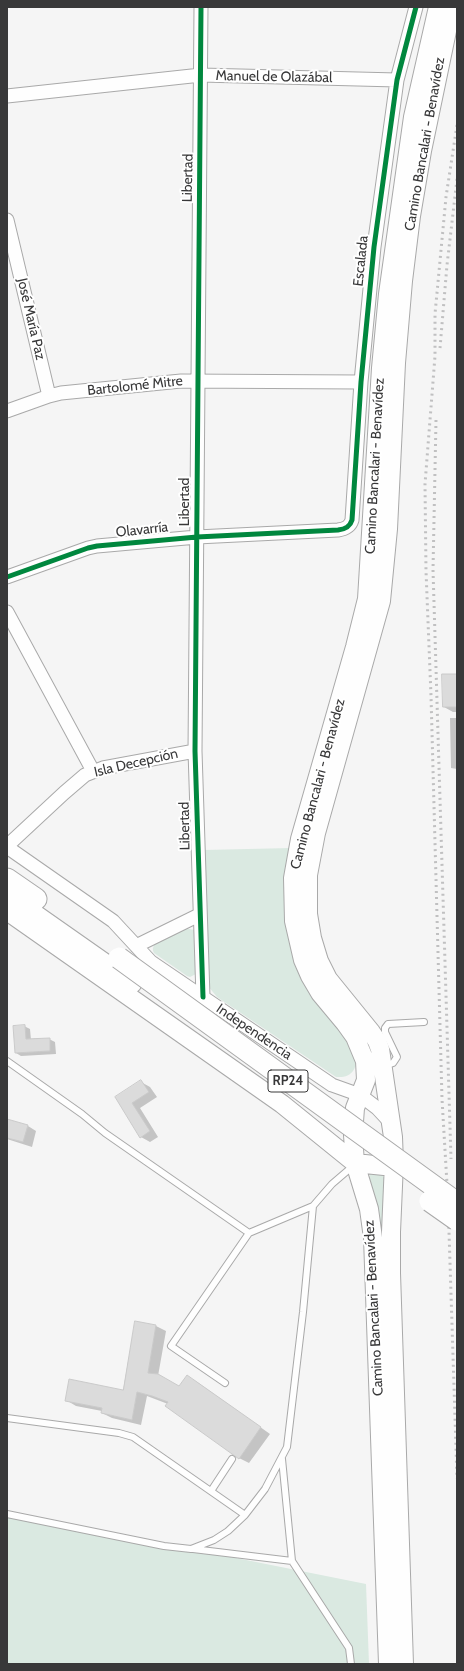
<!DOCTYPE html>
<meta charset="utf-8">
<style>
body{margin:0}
#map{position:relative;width:464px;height:1671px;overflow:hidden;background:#f5f5f5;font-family:Cabin,sans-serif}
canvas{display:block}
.frame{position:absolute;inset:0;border:8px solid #383839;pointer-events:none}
</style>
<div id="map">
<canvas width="464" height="1671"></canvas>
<div class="frame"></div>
</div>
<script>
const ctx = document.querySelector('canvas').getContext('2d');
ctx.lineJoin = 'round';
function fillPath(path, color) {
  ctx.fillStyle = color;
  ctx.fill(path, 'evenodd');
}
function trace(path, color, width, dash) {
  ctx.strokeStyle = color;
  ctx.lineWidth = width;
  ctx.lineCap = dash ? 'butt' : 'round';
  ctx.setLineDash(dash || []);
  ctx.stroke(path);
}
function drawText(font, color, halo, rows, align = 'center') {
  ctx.font = font + ' Cabin,sans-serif';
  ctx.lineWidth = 4;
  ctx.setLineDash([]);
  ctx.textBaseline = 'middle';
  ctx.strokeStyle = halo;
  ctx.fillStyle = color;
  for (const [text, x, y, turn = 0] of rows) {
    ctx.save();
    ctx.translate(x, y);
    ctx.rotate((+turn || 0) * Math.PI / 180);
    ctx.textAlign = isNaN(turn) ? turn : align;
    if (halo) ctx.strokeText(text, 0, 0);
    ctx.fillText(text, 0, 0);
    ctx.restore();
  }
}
fillPath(new Path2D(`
 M291 848 341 1032C347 1042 362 1060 353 1071 348 1077 344 1077 336 1077L217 997 208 986 204 850Z
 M185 928 194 930 195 935 196 974 190 977 187 976 154 953C147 941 176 932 185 928Z
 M385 1172V1254L368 1179 371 1173Z
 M7 1514 191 1549 366 1584 369 1664H7Z`), '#dae9e1');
fillPath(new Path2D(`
 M457 675V712H453L444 707Z
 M450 718H457V769L451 768Z
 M24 1026 30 1029 31 1040 49 1039 55 1042 56 1054 21 1056 16 1053Z
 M141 1082 150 1087 157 1097 140 1108 158 1137 150 1142 141 1137 116 1097Z
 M7 1120 28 1126 36 1131 32 1147 7 1139Z
 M135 1322 156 1326 166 1331 158 1376 180 1387 197 1382 270 1434 249 1463 239 1458 168 1404 147 1396 141 1425 112 1418 102 1413V1411L76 1406 66 1400 123 1391Z`), '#0003');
const building = new Path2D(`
 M442 674H457V707H443Z
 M25 1025 26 1039 50 1038V1051L15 1053 13 1026Z
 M141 1080 149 1092 132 1103 150 1131 140 1138 115 1097Z
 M7 1119 28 1125 23 1142 7 1138Z
 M135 1321 156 1325 148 1373 158 1374 179 1386 187 1375 261 1427 239 1459 165 1406 168 1402 152 1396 137 1392 132 1420 101 1413 102 1408 65 1401 69 1379 123 1390Z`);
fillPath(building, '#dbdbdb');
trace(building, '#cacaca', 1);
const service = new Path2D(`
 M7 1061 82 1114 105 1133 249 1233
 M385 1066 393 1063 397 1057 385 1032V1028L388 1024 424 1022
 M225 1383 171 1346 249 1233 313 1206
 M7 1418 119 1433 133 1437 245 1515
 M211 1491 232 1459
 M7 1514 164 1546 191 1549 214 1540 228 1531 245 1515 265 1489 287 1447 303 1312 313 1206 332 1184 353 1166
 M193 1549 292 1561 282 1459
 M292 1561 349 1648 351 1664`);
const minor = new Path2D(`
 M201 7 195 751 203 997
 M7 96 201 75 397 80
 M7 220 49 396
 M7 411 49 396 61 393 181 381 361 382
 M7 577 88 548 97 546 197 537 338 530C345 529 350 527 352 520L361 382 374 247 397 80 416 7
 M7 612 93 771
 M7 846 64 793 85 775 103 768 195 751
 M7 847 113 921 151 962 332 1085 360 1095 377 1108 391 1123
 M136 946 199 915`);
const secondary = new Path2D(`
 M7 911 282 1104 355 1163 394 1167
 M388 1664 373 1238 369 1209 355 1163 353 1135 355 1108 366 1080 365 1061 355 1037 345 1023 320 993 310 976 303 960 294 921 293 878 300 839 355 647 367 599 381 368 388 294 413 117 438 7
 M404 1664 391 1273V1232L394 1163 393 1137 380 1049 377 1041 371 1032 328 979 319 961 312 938 308 914V875L316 833 381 601 388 529 396 363 403 281 411 216 422 151 452 7`);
const primary = new Path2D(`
 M7 879 36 899
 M7 896 131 983`);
trace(service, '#a9a9a9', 8);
trace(minor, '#a9a9a9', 15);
trace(secondary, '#a9a9a9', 20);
trace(primary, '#a9a9a9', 23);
trace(service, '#fefefe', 6);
trace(minor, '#fefefe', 13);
trace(secondary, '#fefefe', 18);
trace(primary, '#fefefe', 21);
trace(new Path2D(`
 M457 125 446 197 435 314V356L425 484 426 571 431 696 442 1099 448 1201 457 1479
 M440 348 447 265 457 179
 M436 420 433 570 451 1159`), '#c0c0c1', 3, [2, 4]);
const primaryBridge = new Path2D(`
 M119 958 457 1203
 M430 1201 457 1220`);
trace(primaryBridge, '#a9a9a9', 23, []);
trace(primaryBridge, '#fefefe', 21);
trace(new Path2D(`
 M201 7 195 751 203 997
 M7 577 88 548 97 546 197 537 338 530C345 529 350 527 352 520L361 382 374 247 397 80 416 7`), '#00873e', 5);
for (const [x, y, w] of [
 [288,1081,40]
]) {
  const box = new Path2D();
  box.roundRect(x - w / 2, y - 11, w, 22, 3);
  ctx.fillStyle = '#fff';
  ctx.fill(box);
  trace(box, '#383839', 1);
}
drawText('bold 13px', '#383839', null, [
 ["RP24",288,1081]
]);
drawText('14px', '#383839', '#fff', [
 ["Manuel de Olazábal",274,77,1],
 ["Camino Bancalari - Benavídez",425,144,-80],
 ["Libertad",188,178,-89],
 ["Escalada",361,261,-84],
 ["José María Paz",31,319,77],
 ["Bartolomé Mitre",135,386,-6],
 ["Camino Bancalari - Benavídez",375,466,-87],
 ["Libertad",185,502,-90],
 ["Olavarría",142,530,-6],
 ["Isla Decepción",136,763,-13],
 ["Camino Bancalari - Benavídez",318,784,-75],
 ["Libertad",185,826,-91],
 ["Independencia",254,1032,34],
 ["Camino Bancalari - Benavídez",374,1308,-93]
]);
</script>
